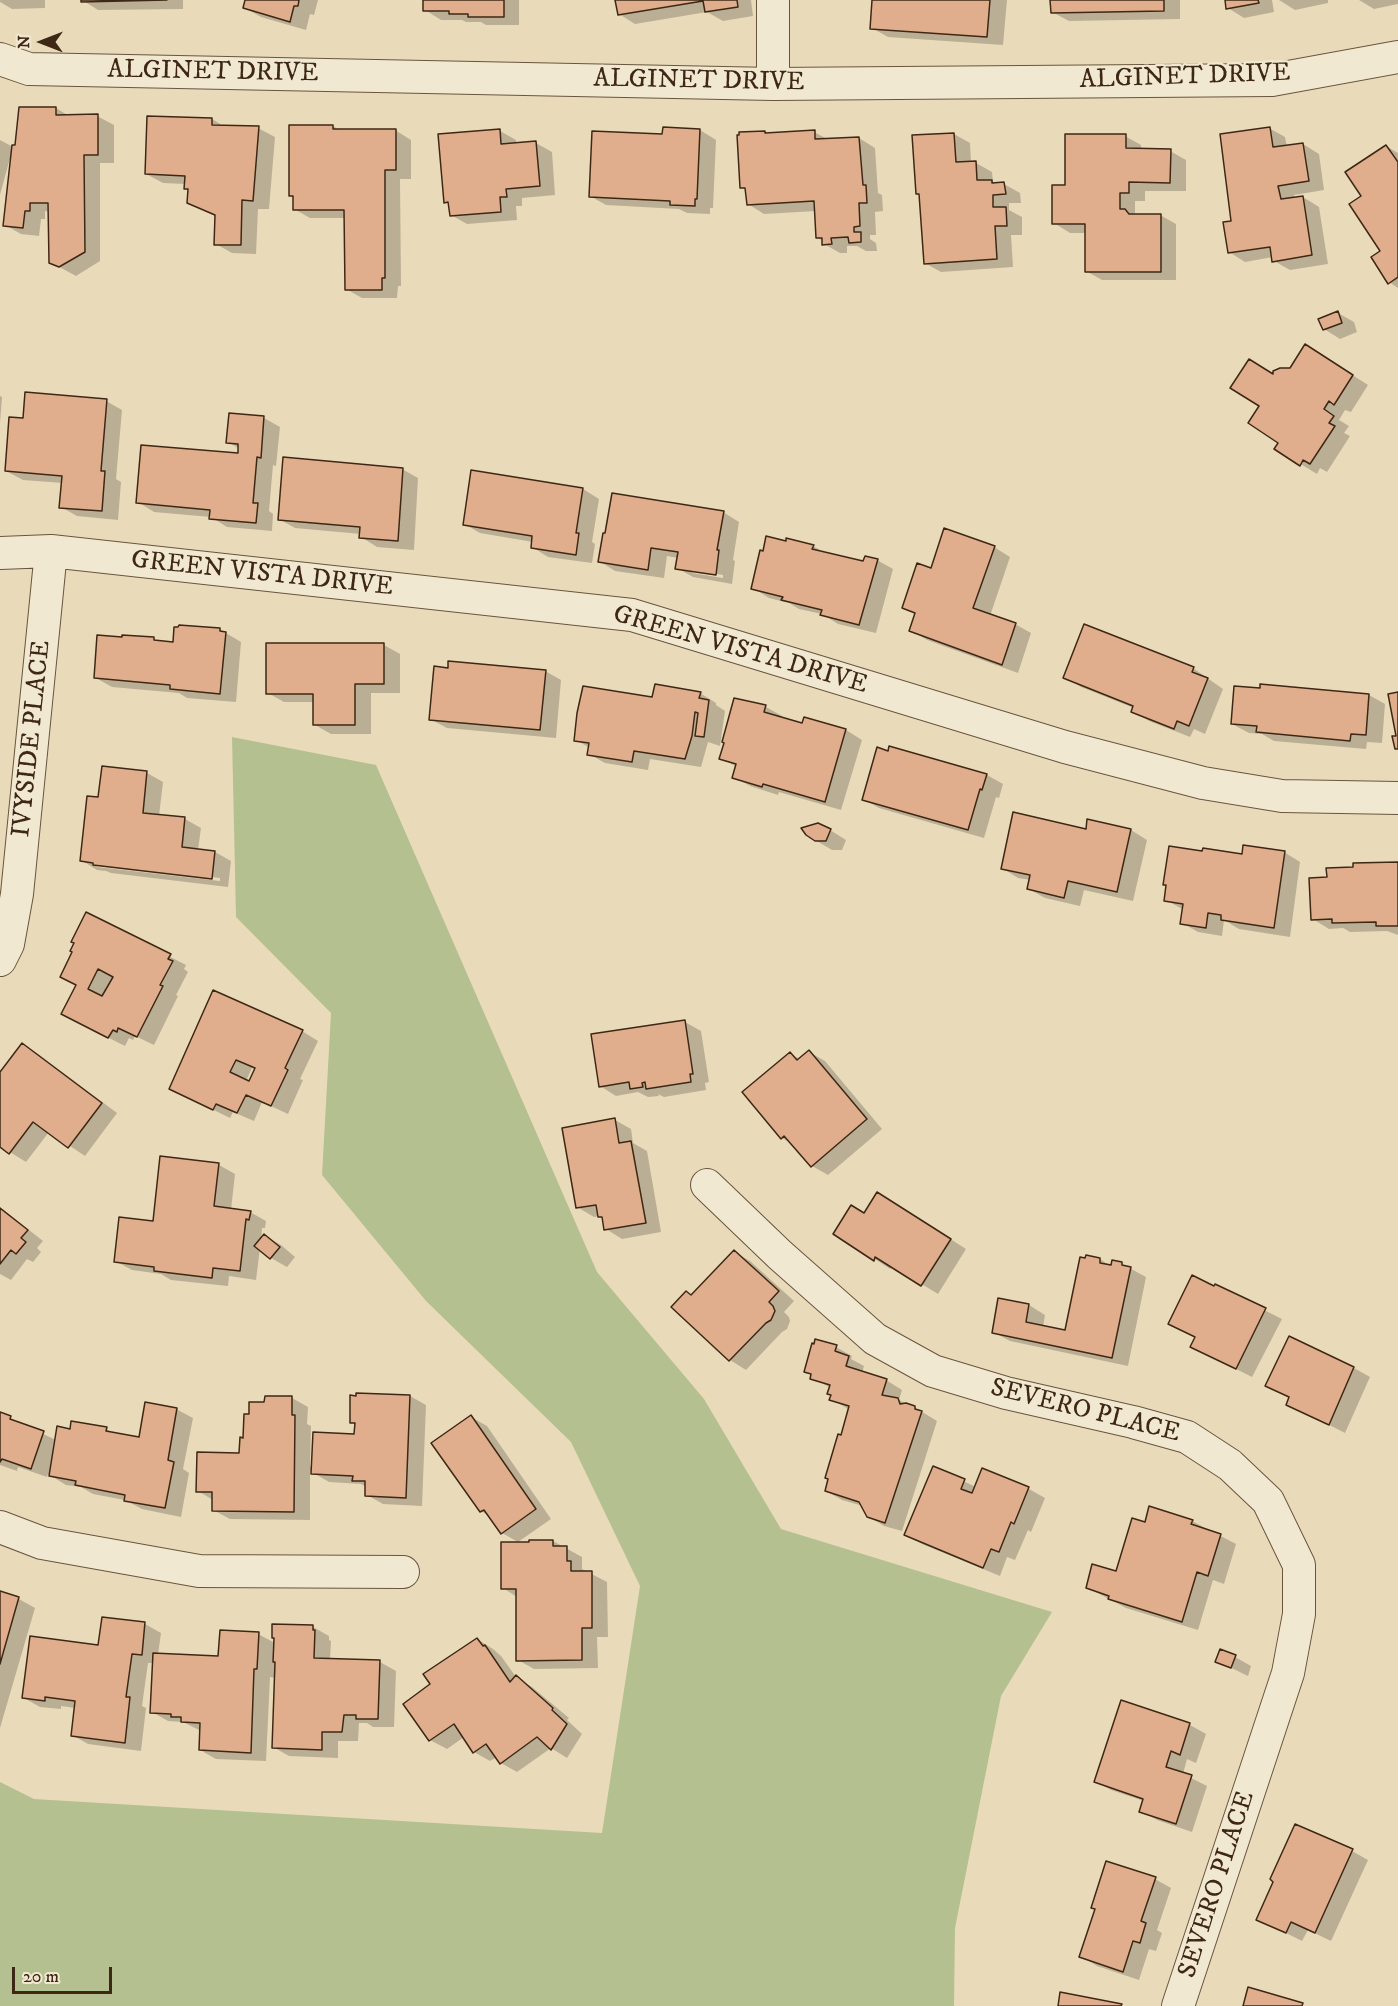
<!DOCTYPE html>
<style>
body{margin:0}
#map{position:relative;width:1398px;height:2006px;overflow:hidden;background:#e9dbba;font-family:"IM FELL DW Pica",serif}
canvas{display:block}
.north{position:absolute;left:12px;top:12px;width:60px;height:60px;-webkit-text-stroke:4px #f1e8d2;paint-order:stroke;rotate:270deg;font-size:16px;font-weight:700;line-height:24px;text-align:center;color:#3e2815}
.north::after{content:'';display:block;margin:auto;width:21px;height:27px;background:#3e2815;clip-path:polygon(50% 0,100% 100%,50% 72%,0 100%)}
.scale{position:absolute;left:12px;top:1967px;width:100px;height:27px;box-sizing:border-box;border:3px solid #3e2815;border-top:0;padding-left:8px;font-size:18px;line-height:21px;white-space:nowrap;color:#3e2815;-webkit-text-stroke:4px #f1e8d2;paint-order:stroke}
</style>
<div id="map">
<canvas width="1398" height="2006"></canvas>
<div class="north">N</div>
<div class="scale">20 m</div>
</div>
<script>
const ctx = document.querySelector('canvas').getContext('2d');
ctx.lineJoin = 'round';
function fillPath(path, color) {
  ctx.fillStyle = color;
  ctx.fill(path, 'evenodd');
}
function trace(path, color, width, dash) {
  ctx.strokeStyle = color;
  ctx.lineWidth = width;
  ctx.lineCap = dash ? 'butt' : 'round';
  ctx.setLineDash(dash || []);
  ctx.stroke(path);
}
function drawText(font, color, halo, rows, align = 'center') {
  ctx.font = font + ' "IM FELL DW Pica",serif';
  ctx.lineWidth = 4.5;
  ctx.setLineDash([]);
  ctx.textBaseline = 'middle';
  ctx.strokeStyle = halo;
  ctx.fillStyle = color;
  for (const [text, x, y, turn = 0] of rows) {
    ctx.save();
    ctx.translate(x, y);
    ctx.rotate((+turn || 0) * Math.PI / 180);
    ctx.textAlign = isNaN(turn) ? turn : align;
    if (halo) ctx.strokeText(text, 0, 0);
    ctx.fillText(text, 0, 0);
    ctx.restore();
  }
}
fillPath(new Path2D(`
 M232 737 376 765 597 1272 704 1399 781 1529 1052 1612 1001 1696 955 1928 954 2006H0V1782L34 1799 602 1833 640 1586 571 1442 426 1301 322 1175 331 1013 236 917Z`), '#b5c090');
fillPath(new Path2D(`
 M0 0H45V8L12 9 0 2Z
 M82 0H183V9L98 10Z
 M247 0H318L314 15 310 14 306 30 261 17 245 8Z
 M425 0H519V25H486L481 22H466L462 20H441L425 10Z
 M617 0H751L753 16 723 21 707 12 635 24 619 14Z
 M874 0H1007L1003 45 888 37 872 28Z
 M1052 0H1180V19L1069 21 1052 12Z
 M1226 0H1272L1274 12 1244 18 1228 8Z
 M1279 0H1328V3L1295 10Z
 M1359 0H1398V4L1374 9Z
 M56 108 69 116H97L114 125V163H100V261L76 276 50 262V212L45 211V219H41L39 236 21 234 5 225 12 158H10L0 195V140L13 147H17Z
 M212 119 225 127 258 128 275 137 269 209H258L256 254 232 253 216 244 217 217 188 203 189 190 185 188 186 184 163 183 146 174Z
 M333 126 341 131 395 130 411 140V179H400L401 286H398L397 298H362L346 289V218H310L294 209V197L291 195Z
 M1269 128 1285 137 1287 147 1303 144 1319 154 1324 190 1294 195 1295 199 1303 197 1319 207 1328 264 1290 270 1274 261 1273 257 1245 262 1229 252 1233 222Z
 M700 130 716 140 713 208H710V214L687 213 679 209 606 205 590 196 664 136Z
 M500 131 516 140V144L536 143 552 152 555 195 522 198V206H516L517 220 467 224 451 215 450 204 446 202Z
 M764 132 769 135 814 132 829 140 859 138 875 148 878 193 882 195 883 211 875 212 876 235H870V239L876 243 877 251H866L857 246H847V253H840L824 244V241L817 238 816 211 764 214 748 204 747 190 742 187Z
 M954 134 970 143 971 163H976L992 172 993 182 997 184H1004L1020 193 1021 203H1009V210L1022 217V235H1011L1013 267 941 272 925 263 920 195 917 193Z
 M1125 136 1141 145V150L1170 151 1186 160V191H1145V201H1135V215H1160L1176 224V280H1102L1086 271V233H1070L1054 223 1066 186Z
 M1386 146 1398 153V288L1389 282 1382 252 1364 197Z
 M1338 313 1354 322 1357 332 1340 339 1324 329Z
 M1321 355 1368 385 1351 412 1345 410 1339 420 1349 426 1344 433 1350 436 1327 472 1320 468 1317 474 1276 449 1281 442 1261 406 1274 375Z
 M0 396 2 397 0 423Z
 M106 401 122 410 116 479 121 482 118 520 77 516 61 507 63 483 23 480 6 471Z
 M230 414 264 418 280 427 276 466 273 465 269 511 273 514 272 531 227 527 211 517 154 512 138 502 239 455 240 449 228 442Z
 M402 469 418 478 414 550 377 547 361 537V534L295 528 279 519Z
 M583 489 599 499 592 542 595 544 592 563 548 557 532 547 533 542 480 533 464 524Z
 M723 512 739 522 733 560 735 561 732 584 693 577 677 568 678 558 667 556 664 578 615 571 599 561ZM692 570 723 575V578L692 573Z
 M813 546 825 553 864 563 877 560 893 569 876 633 838 624 822 614 799 609 789 603 769 598 753 588Z
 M994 547 1010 557 990 616 1015 624 1031 633 1018 673 927 640 911 630 916 615 904 608 932 569Z
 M219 629 241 642 236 702 187 698 179 693 112 687 96 678 154 639 159 642 174 643Z
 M384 645 400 654V693H371V734H331L315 725V702H284L268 693Z
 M1193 668 1223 689 1205 734 1194 729 1190 737 1149 721 1133 711 1134 708 1081 687 1065 677Z
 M545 671 561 680 556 738 447 728 430 719Z
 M700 693 716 703V705L725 711 720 746 708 742 701 767 650 759 648 770 605 763 589 754 590 748 576 740 654 699Z
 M1369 695 1385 704 1382 743 1367 742 1366 749 1274 741 1262 734 1249 733 1232 724Z
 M735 700 766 707 782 716 781 718 803 725 805 719 846 730 862 740 841 810 779 792 778 795 750 786 734 777 737 767 721 758Z
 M890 747 987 775 1003 784 999 798 996 797 984 838 879 808 863 799Z
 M147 773 163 782 159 816 185 819 201 828 198 850 215 852 231 861 228 887 111 873 106 871 97 870 81 860 100 799ZM94 863 220 878V881L97 867Z
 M830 830 846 840 842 850H832L815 840Z
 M1087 830H1131L1147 840 1133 901 1084 890 1080 906 1045 898 1029 889 1031 880 1018 878 1002 868Z
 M1284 852 1300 862 1290 937 1239 929 1224 920 1222 936 1198 932 1182 923 1184 910 1166 900 1243 856Z
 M1398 863V935L1387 931 1350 932 1343 928 1329 929 1313 919 1328 879Z
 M87 914 186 965 184 969 188 972 176 995 178 996 154 1045 135 1036 133 1040 129 1038 125 1046 79 1023 74 952Z
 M214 992 302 1031 318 1041 300 1079 303 1080 288 1114 262 1102 254 1121 233 1112 230 1118 171 1089ZM252 1068 256 1070 250 1083 246 1081Z
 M685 1022 701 1031 709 1082 705 1083 706 1090 664 1097 658 1094 659 1096 648 1097 638 1092 616 1096 600 1086Z
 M22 1044 38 1054 117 1113 85 1156 49 1132 26 1162 0 1146V1074Z
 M809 1052 825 1061 882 1129 828 1175 812 1166 794 1145 782 1138 790 1054 800 1059Z
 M615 1120 631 1129 633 1143 647 1151 661 1232 622 1239 606 1229 604 1219 599 1216 594 1217 577 1207Z
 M219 1165 235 1174 231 1210 250 1212 266 1221 265 1228H262L261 1241 265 1236 281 1245 295 1257 287 1267 271 1258 260 1248 256 1280 229 1276 228 1286 171 1280 161 1274 132 1270 115 1261 154 1223Z
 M894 1203 966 1249 938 1294 892 1266 890 1269 875 1259 835 1234 865 1215Z
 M0 1207 43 1241 37 1248 41 1252 33 1262 27 1259 11 1280 0 1274Z
 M734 1252 750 1261 794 1301 784 1312 789 1317 790 1321 787 1329 782 1332 746 1370 730 1360 673 1307 692 1296Z
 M1100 1259 1112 1267 1122 1264 1146 1277 1128 1366 1010 1341 993 1332 1000 1299 1029 1305 1045 1315 1043 1327 1067 1332Z
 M1216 1286 1282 1319 1252 1377 1192 1347 1196 1338 1170 1324Z
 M836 1347 852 1356 851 1359 864 1366 862 1373 886 1380 902 1390 899 1400 914 1407 937 1421 902 1531 884 1526 868 1516 863 1506 842 1500 826 1491 850 1410 831 1399 832 1395 831 1388 812 1378 813 1375 805 1371Z
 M1354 1368 1370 1377 1345 1433 1288 1404 1290 1398 1267 1386Z
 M410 1396 426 1405 422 1506 383 1504 367 1495V1487L361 1484 329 1482 310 1471V1520L230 1519 213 1510V1500L198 1491 240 1454 250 1415 266 1404 292 1398 308 1407 307 1424 311 1426 310 1466H313L356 1435V1425L351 1422Z
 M176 1409 193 1418 183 1469 189 1473 181 1517 142 1509 125 1500 93 1494 81 1487 66 1485 48 1474 47 1477 18 1467 17 1471 0 1465V1414L56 1440 71 1430 106 1429 117 1435 140 1439Z
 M471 1417 487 1426 551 1519 518 1542 502 1533 491 1517 481 1511Z
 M933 1467 976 1487 983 1470 1029 1489 1045 1498 1031 1532 1028 1530 1015 1560 1007 1557 1000 1576 922 1544 906 1535Z
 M1192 1521 1236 1544 1224 1584 1213 1580 1198 1630 1126 1608 1088 1588 1117 1573 1145 1524Z
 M553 1541 582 1557V1569L607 1582 608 1637H597L598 1668 534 1669 518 1660 517 1597 503 1588Z
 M0 1593 19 1599 35 1608 0 1728Z
 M104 1619 145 1624 161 1633 158 1655 220 1657 258 1634 275 1643 313 1627 329 1636V1640L331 1641 330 1660 380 1662 396 1671 394 1727H373L367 1723H359L358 1741H338V1758L289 1756 273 1747 276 1678 270 1677 266 1761 216 1759 200 1750 201 1731 183 1722 168 1721 152 1712 154 1663H148L142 1706 146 1708 141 1751 88 1744 72 1735 76 1708 61 1706V1709L40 1707 24 1698 100 1647Z
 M477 1639 493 1649 501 1656 516 1677 532 1687 569 1718 567 1720 582 1734 567 1758 551 1748 517 1772 501 1763 497 1757 490 1761 474 1752 464 1737 447 1749 430 1740 433 1684Z
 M1235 1657 1251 1666 1248 1676 1217 1661Z
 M1122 1702 1190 1725 1206 1734 1196 1763 1187 1759 1183 1774 1207 1786 1192 1832 1157 1820 1141 1811 1144 1801 1111 1790 1095 1781Z
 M1352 1851 1368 1860 1331 1941 1308 1930 1302 1941 1258 1919Z
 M1155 1879 1171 1888 1157 1930 1162 1933 1156 1951 1149 1949 1139 1980 1097 1966 1081 1956Z`), '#0003');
const building = new Path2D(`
 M81 0H167L81 2Z
 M245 0H299L298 6H294L290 22 243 8Z
 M423 0H504V17H468V14H449V11H423Z
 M615 0H737L738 7 705 12 703 1 618 15Z
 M872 0H990L987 37 870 29Z
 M1050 0H1164V11L1051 13Z
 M1225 0H1258L1259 3 1226 9Z
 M19 107H56V115L98 114V155H84L85 252 59 267 49 263 48 203H30V211H25L23 228 3 226 12 145H15Z
 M147 116 212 118V125L259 126 253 201 242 200 241 245H214L215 215 187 203 188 189H184L185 176 145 174Z
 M289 125H333V129H396V170H385V278H382V290H345L344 210H293V196H289Z
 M663 127 700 129 697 199H695V206L670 205V201L589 197 592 131 662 134Z
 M1270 127 1273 147 1303 143 1309 181 1278 186 1281 199 1303 196 1312 255 1272 262 1270 247 1228 253 1223 222 1231 221 1220 134Z
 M500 129 501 144 536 141 540 186 506 189 507 197H500L501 212 450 216 448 202 444 203 438 134Z
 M815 130V139L859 137 863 185H866L867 203H859L860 226 854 227V232H861V242L849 243 848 237 831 238 832 244 822 245V238H816L814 201 747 205 745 188H740L737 135H739V132L765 131V133Z
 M954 133 956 162 976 161 977 180H992V183L1004 182 1006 194 993 195V207H1006L1007 226H995L997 259 924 264 919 194H916L912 135Z
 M1065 134H1126V148L1171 149 1170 183 1129 182V193H1120V209H1125L1129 214H1161V272H1085V224H1052V185H1065Z
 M1386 145 1398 162V277L1388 284 1371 257 1380 251 1349 204 1361 196 1345 172Z
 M1338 311 1342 323 1323 330 1318 319Z
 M1305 344 1353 375 1334 405 1329 401 1324 409 1334 416 1329 423 1335 426 1310 464 1303 460 1300 466 1274 449 1278 443 1248 423 1259 406 1230 388 1249 359 1273 374V371L1280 368H1290Z
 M25 392 107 399 101 471H105L102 511 59 508 62 476 5 471 9 417 23 418Z
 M229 413 264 416 261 458 257 457 253 503H258L256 523 209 519 210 510 136 503 141 445 238 453V444L226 443Z
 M283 457 403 468 398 541 359 538 360 527 278 520Z
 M471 470 583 488 576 533H579L576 555 531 548 532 536 463 525Z
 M612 493 724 511 717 550H719L716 575 675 569 678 552 651 548 648 570 598 562 603 533H605Z
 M944 528 995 546 973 608 1016 623 1002 665 909 631 915 613 902 608 917 563 931 568Z
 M766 536 786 541V538L814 545 812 549 863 561 865 556 878 559 859 625 820 615 822 610 781 600 783 597 751 589 760 550 763 551Z
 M1084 624 1194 667 1192 672 1208 678 1189 726 1177 721 1174 729 1131 712 1133 706 1063 678Z
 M179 625 220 628V631L226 632 220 694 170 689V685L94 678 97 635 122 637V635L154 637V640L173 642 174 627H178Z
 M266 643H384V684H355V725H313V694H266Z
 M448 661 546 670 540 730 429 720 434 666 448 668Z
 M655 684 701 692 699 698 709 700 704 737 695 736 698 713 695 712 692 736 685 759 634 751 632 762 587 755 589 743 574 741 577 713 583 686 652 697Z
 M1260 684 1369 694 1366 735 1351 734 1350 741 1256 732 1257 726 1231 724 1234 686 1260 688Z
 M1398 692V749H1395L1392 736H1396L1388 694Z
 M734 698 766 705 764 712 802 723 804 717 846 729 825 802 763 784 762 787 732 778 736 764 719 759 724 743 722 742Z
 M889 746 987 774 982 790 980 789 968 830 862 800 877 747 888 751Z
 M102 766 147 771 143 813 185 817 182 847 215 851 212 879 93 865V863L80 861 87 796 98 797Z
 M1013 812 1086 829 1087 819 1131 829 1117 892 1068 881 1064 898 1027 889 1030 875 1001 869Z
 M818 823 831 829 826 841H815L806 835 801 828Z
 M1243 845 1285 851 1274 928 1221 920V915L1208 913 1206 928 1180 924 1183 904 1164 901 1166 885H1163L1169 846 1202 851 1203 848 1242 854Z
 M1398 862V926H1376V922L1332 923V919L1311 920 1309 878 1327 877 1326 868 1353 867V863Z
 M86 912 171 954 168 959 173 961 160 985 163 986 137 1037 118 1028 117 1032 113 1030 108 1038 61 1014 76 985 60 977 72 952 70 951 74 943 71 942ZM98 969 113 977 102 996 88 989Z
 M213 990 303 1030 285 1068 288 1070 271 1106 246 1095 237 1113 216 1104 213 1110 169 1089ZM236 1060 255 1068 249 1081 230 1072Z
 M685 1020 693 1074H690L691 1082 646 1089 645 1082 642 1083 643 1087 630 1089 629 1082 599 1087 591 1034Z
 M22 1043 102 1103 68 1148 33 1122 9 1154 0 1147V1072Z
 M809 1050 867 1119 811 1167 784 1136 781 1139 742 1092 790 1052 797 1060Z
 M615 1118 619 1143 631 1141 646 1223 604 1230 602 1217H598L596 1205 576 1208 562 1128Z
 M160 1156 219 1163 214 1206 251 1211 249 1220 246 1219 240 1271 213 1268 212 1278 154 1271V1267L114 1262 119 1217 153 1221Z
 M877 1192 951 1239 921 1286 875 1257 874 1261 833 1234 851 1205 864 1213Z
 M0 1208 28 1230 21 1238 26 1242 16 1254 11 1250 0 1264Z
 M264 1234 280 1247 270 1259 254 1246Z
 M734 1250 779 1291 769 1302 773 1306 775 1311 771 1320 766 1323 729 1361 671 1307 686 1291 691 1295Z
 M1086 1255 1100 1258V1263L1111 1265 1112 1260 1122 1262V1265L1131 1267 1112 1358 992 1333 998 1298 1029 1304 1026 1322 1065 1330 1080 1257 1085 1258Z
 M1192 1275 1214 1286 1215 1284 1266 1308 1236 1369 1190 1347 1195 1337 1168 1324Z
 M1289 1336 1354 1367 1329 1425 1286 1405 1289 1397 1265 1386Z
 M815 1339 837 1345 835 1351 849 1356 846 1366 887 1379 882 1395 898 1398 900 1404 906 1403 915 1406V1409L922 1411 885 1523 867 1517 859 1502 825 1491 828 1479 825 1478 838 1434 841 1435 849 1406 829 1400 831 1395 827 1394 830 1385 810 1379 811 1374 804 1372 812 1343 814 1344Z
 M356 1393 410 1395 406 1498 365 1496V1481H352L353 1476 311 1474 313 1432 354 1434 355 1423H350V1395L356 1396Z
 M265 1396H292V1415H295L294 1512 212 1511V1492H196L197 1452 239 1453 240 1437 243 1438 244 1414H249V1402H264Z
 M145 1402 177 1408 168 1460 174 1462 165 1508 124 1501 125 1495 75 1485 76 1481 49 1476 57 1426 70 1429 71 1421 107 1427 106 1431 139 1437Z
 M0 1412 11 1416 10 1419 44 1431 31 1469 2 1459 0 1462Z
 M471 1415 536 1509 501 1534 484 1510 480 1512 431 1443Z
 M933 1466 965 1479 961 1489 972 1493 982 1468 1029 1487 1014 1524 1011 1522 999 1552 991 1549 983 1568 904 1535Z
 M1149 1506 1193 1520 1191 1524 1221 1534 1208 1576 1197 1572 1182 1622 1108 1599 1109 1596 1086 1588 1092 1564 1116 1571 1132 1518 1145 1522Z
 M529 1540H553V1546H567V1561H571V1571H592V1628H582V1660L516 1661V1589H501V1542H529Z
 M0 1591 19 1597 0 1664Z
 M102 1617 145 1622 142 1655 132 1654 126 1697H130L125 1743 71 1736 75 1701 45 1697V1701L22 1698 30 1636 98 1645Z
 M272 1624 313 1625V1630H315L314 1658 380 1660 378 1719H356V1715H344L342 1732H322V1750L272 1748 275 1662H273L274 1638H272Z
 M220 1630 259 1632 257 1669H254L251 1753 199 1750 200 1723 181 1722V1717H171V1714L150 1713 153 1653 218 1656Z
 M477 1638 483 1646 485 1645 510 1682 516 1675 553 1708 552 1710 567 1724 551 1750 537 1737 500 1764 486 1744 473 1753 454 1724 429 1741 403 1704 430 1684 423 1674Z
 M1220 1649 1236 1655 1231 1668 1215 1662Z
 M1121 1700 1190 1723 1180 1755 1171 1751 1166 1767 1192 1775 1176 1824 1139 1812 1143 1799 1094 1782Z
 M1295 1824 1353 1849 1315 1933 1291 1922 1286 1933 1256 1920 1273 1882 1270 1879Z
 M1106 1861 1156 1877 1141 1921 1146 1923 1140 1943 1133 1941 1123 1972 1079 1957 1095 1909 1091 1908Z
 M1248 1987 1303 2003 1302 2006H1243Z
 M1060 1992 1122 2004 1121 2006H1058Z`);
fillPath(building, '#e0ae8c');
trace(building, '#3e2815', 1.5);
const minor = new Path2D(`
 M773 0V84
 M0 59 29 69 773 84 1272 80 1398 57
 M0 553 51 551 632 615 1065 747 1203 783 1282 796 1398 798
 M0 960 8 944 17 894 51 551
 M707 1185 780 1255 875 1339 933 1371 1006 1393 1133 1422 1187 1437 1230 1465 1268 1501 1299 1565V1614L1288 1673 1178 2006
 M0 1527 42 1543 199 1571 403 1572`);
trace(minor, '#69553e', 34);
trace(minor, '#f1e8d2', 32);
drawText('26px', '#3e2815', '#f1e8d2', [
 ["ALGINET DRIVE",213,73,1],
 ["ALGINET DRIVE",1185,78,-2],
 ["ALGINET DRIVE",699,82,1],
 ["GREEN VISTA DRIVE",262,575,6],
 ["GREEN VISTA DRIVE",740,651,16],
 ["IVYSIDE PLACE",33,739,-84],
 ["SEVERO PLACE",1085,1412,14],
 ["SEVERO PLACE",1218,1885,-72]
]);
</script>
